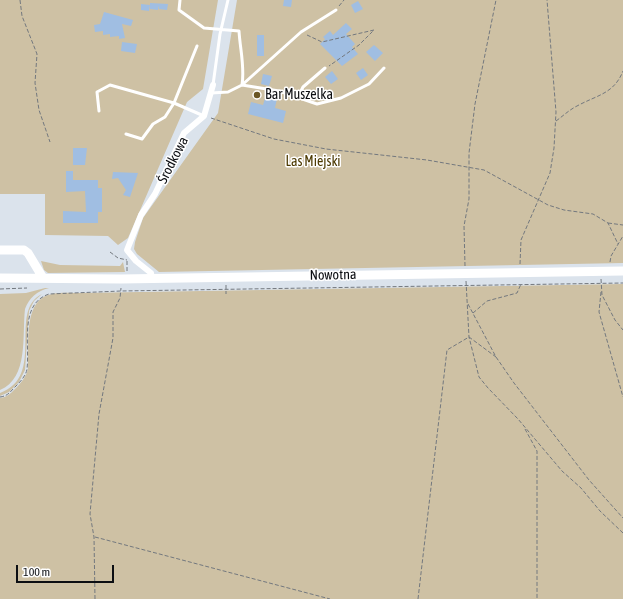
<!DOCTYPE html>
<meta charset="utf-8">
<style>
body{margin:0}
#map{position:relative;width:623px;height:599px;overflow:hidden;background:#dbe3ec;font-family:"Asap Condensed",sans-serif}
canvas{display:block}
.scale{position:absolute;left:16px;top:565px;width:98px;height:18px;box-sizing:border-box;border:2px solid #0c0e12;border-top:0;padding-left:5px;font-size:12px;line-height:14px;white-space:nowrap;color:#0c0e12;-webkit-text-stroke:3px #fff;paint-order:stroke}
</style>
<div id="map">
<canvas width="623" height="599"></canvas>
<div class="scale">100 m</div>
</div>
<script>
const ctx = document.querySelector('canvas').getContext('2d');
ctx.lineJoin = 'round';
function fillPath(path, color) {
  ctx.fillStyle = color;
  ctx.fill(path, 'evenodd');
}
function trace(path, color, width, dash) {
  ctx.strokeStyle = color;
  ctx.lineWidth = width;
  ctx.lineCap = dash ? 'butt' : 'round';
  ctx.setLineDash(dash || []);
  ctx.stroke(path);
}
function drawText(font, color, halo, rows, align = 'center') {
  ctx.font = font + ' "Asap Condensed",sans-serif';
  ctx.lineWidth = 3;
  ctx.setLineDash([]);
  ctx.textBaseline = 'middle';
  ctx.strokeStyle = halo;
  ctx.fillStyle = color;
  for (const [text, x, y, turn = 0] of rows) {
    ctx.save();
    ctx.translate(x, y);
    ctx.rotate((+turn || 0) * Math.PI / 180);
    ctx.textAlign = isNaN(turn) ? turn : align;
    if (halo) ctx.strokeText(text, 0, 0);
    ctx.fillText(text, 0, 0);
    ctx.restore();
  }
}
fillPath(new Path2D(`
 M0 0H218L203 89 187 102 184 109 128 238 118 245 108 236 45 235V194H0Z
 M237 0H623V263L159 272 137 254 134 249 135 242 143 218 218 113Z
 M41 261 60 265 120 266 123 262 125 272 48 273 44 270Z
 M623 284V599H0V398C7 397 10 394 15 389 20 384 27 376 28 368 29 350 24 310 42 298 52 291 69 293 81 293Z
 M45 288H49C37 291 29 298 25 309 22 335 29 378 0 390V294L26 293Z
 M42 294 34 301 29 311 25 370 19 382 9 392 0 396V393C47 376 7 311 42 294Z`), '#cec1a4');
fillPath(new Path2D(`
 M284 0H292L291 7 283 6Z
 M358 1 363 9 355 13 351 5Z
 M150 3 168 4 167 10 159 9V5L158 10 150 9Z
 M141 4 150 5 149 11 141 10Z
 M104 12 133 20 131 26 122 24 125 38 119 39V36L110 37V34L103 35V31L95 32 94 25 100 24Z
 M346 23 352 29 346 34 355 44 352 47 358 54 342 66 320 44 325 39 323 37 330 31 333 35Z
 M257 35H264V56H257Z
 M122 42 137 44 135 53 121 51Z
 M374 45 383 53 375 61 366 52Z
 M363 68 368 75 361 80 356 73Z
 M332 71 338 79 331 84 325 77Z
 M263 74 272 76 269 86 261 84Z
 M267 92 278 94 275 108 286 111 283 123 248 114 251 102 263 105Z
 M73 148H87L85 165H73Z
 M66 171H73V180H98V188H102V212H98V223H63V211L86 212 85 191 66 192Z
 M113 172 138 173 130 197 123 195 126 190 118 178 112 179Z`), '#a0bee2');
trace(new Path2D(`
 M20 0 22 16 37 54 35 83 39 110 50 142
 M339 6 344 0
 M307 35 322 42 374 30 359 45 329 66
 M211 118 274 139 326 149 427 160 484 170 548 205 564 210 593 214 608 223 618 244
 M556 121C563 116 569 110 577 106 597 95 614 94 623 71
 M608 223 623 225
 M110 252 118 258 127 260
 M610 262 611 256 623 236
 M520 264 521 240 550 173 554 148 556 112 547 0
 M465 266 464 226 469 199V153L475 104 496 0
 M127 271V260
 M601 279 602 295 615 320 623 330
 M466 281 469 337 479 377 488 388 518 419 562 471 581 488 600 511 623 533
 M226 285V294
 M0 289 27 288
 M601 292 599 312 623 397
 M468 304 496 357 514 383 589 480 623 518
 M473 313 487 301 517 293 521 284
 M0 397C8 396 10 392 15 387 20 382 26 376 27 369 30 344 19 304 49 294L121 291 623 283
 M525 429 537 451V599
 M95 537 330 599
 M95 599 94 537 90 514 99 414 113 338V312L120 298 121 288
 M418 599 447 350 469 337 496 357`), '#73787e', 1, [4, 2]);
trace(new Path2D(`
 M180 0 179 10 204 28 239 31C240 49 245 67 242 85L279 91 317 104 341 98 369 84 384 68
 M213 85 220 34 228 0
 M211 93 228 92 242 85 301 32 336 10
 M298 97 303 87 325 68
 M99 111 97 92 110 85 174 103 204 116
 M126 134 142 139 153 124 165 117 174 103 197 46`), '#fff', 3);
trace(new Path2D(`
 M152 279 151 273 136 261 127 250 141 215 155 194 184 133 204 116 213 85`), '#fff', 6);
trace(new Path2D(`
 M0 250H24L28 253 43 278
 M0 278 121 279 623 271`), '#fff', 9);
for (const [x, y, r, color] of [
 [257,95,4,"#6a5625"]
]) {
  const dot = new Path2D();
  dot.arc(x, y, r, 0, 2 * Math.PI);
  ctx.fillStyle = color;
  ctx.fill(dot);
  trace(dot, '#fff', 1.5);
}
drawText('14px', '#0c0e12', '#fff', [
 ["Bar Muszelka",265,95]
], 'left');
drawText('14px', '#0c0e12', '#fff', [
 ["Środkowa",173,160,-63],
 ["Nowotna",333,275,-1]
]);
drawText('14px', '#4c3900', '#fff', [
 ["Las Miejski",313,162]
]);
</script>
